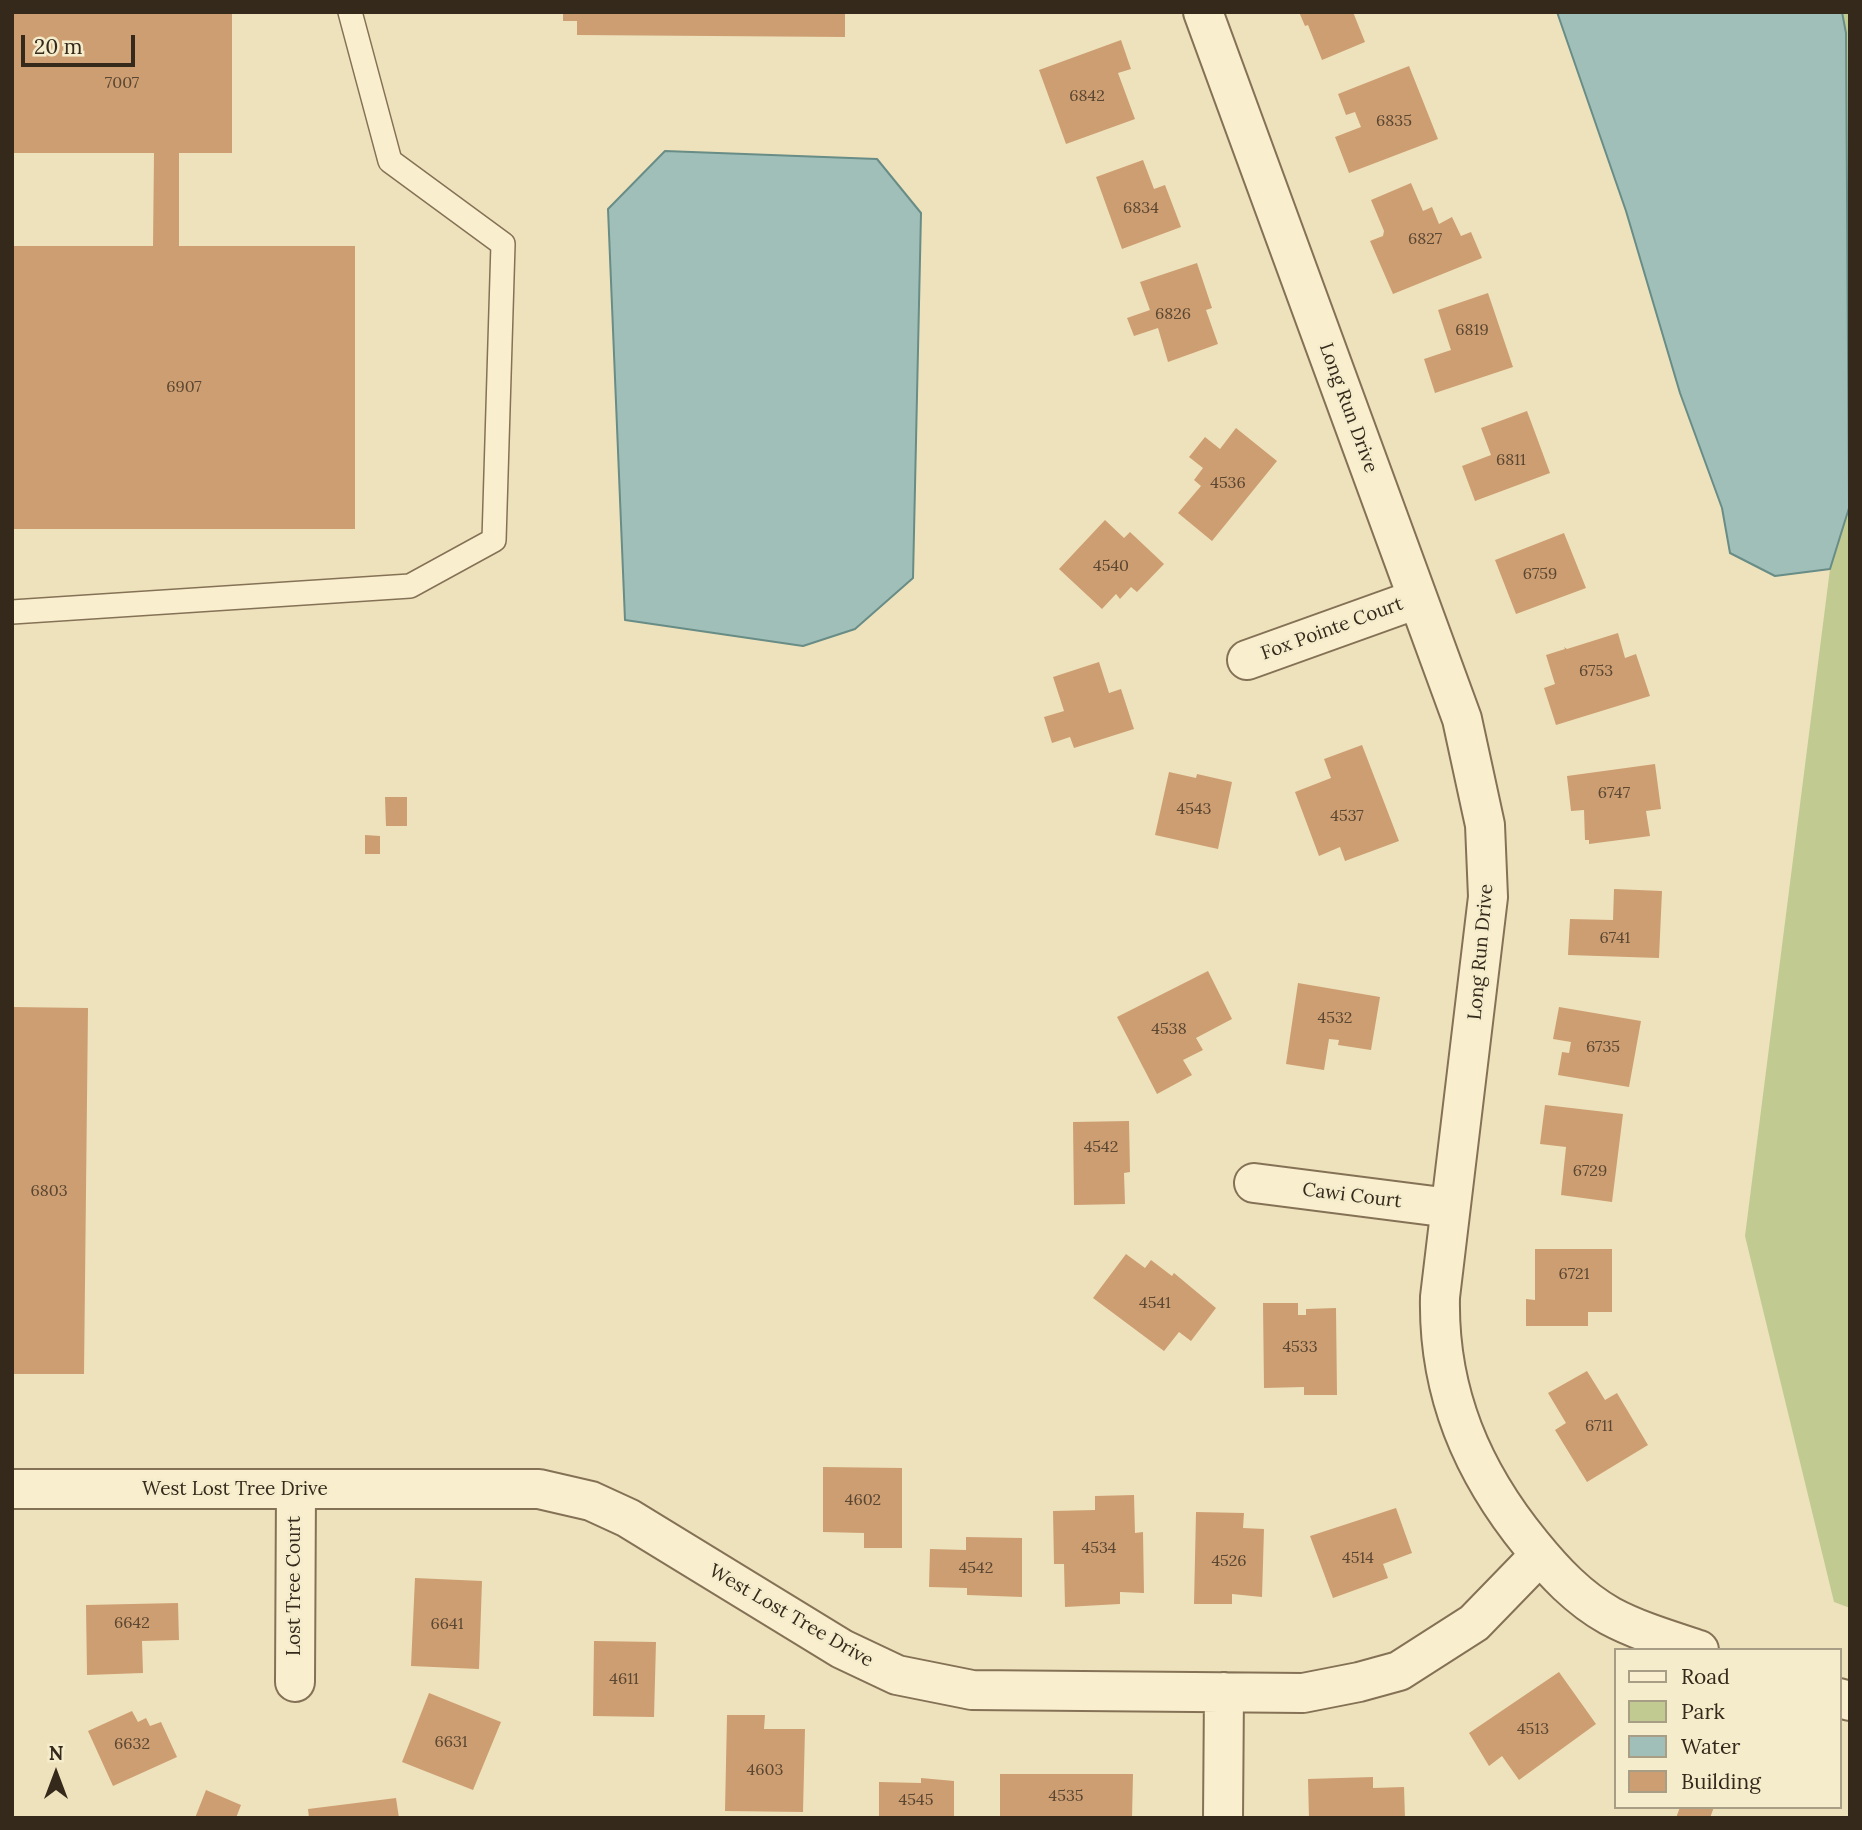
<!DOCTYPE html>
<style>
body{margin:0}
#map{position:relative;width:1862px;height:1830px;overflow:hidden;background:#eee2bc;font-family:Lora,serif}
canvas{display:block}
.frame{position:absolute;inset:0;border:14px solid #34291b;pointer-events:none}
.legend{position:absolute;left:1614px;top:1648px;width:228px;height:161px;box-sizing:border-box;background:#f5eccc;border:2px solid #a89e85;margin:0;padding:9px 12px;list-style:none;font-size:21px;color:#34291b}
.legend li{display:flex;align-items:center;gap:14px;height:35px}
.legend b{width:35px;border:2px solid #a89e85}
.north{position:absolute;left:21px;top:1739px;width:70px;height:70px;-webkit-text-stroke:5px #f5eccc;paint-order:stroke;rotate:0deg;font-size:19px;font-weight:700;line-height:28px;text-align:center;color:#34291b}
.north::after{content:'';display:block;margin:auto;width:24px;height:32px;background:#34291b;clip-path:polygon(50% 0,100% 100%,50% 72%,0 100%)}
.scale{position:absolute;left:21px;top:35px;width:114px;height:32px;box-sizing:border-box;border:4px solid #34291b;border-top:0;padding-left:9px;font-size:21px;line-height:24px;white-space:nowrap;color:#34291b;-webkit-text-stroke:5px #f5eccc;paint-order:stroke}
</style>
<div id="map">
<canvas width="1862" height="1830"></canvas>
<div class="frame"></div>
<ul class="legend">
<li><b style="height:9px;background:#f9efcf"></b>Road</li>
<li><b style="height:19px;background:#c1cb91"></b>Park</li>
<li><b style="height:19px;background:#a0bfb8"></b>Water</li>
<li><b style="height:19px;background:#cd9e72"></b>Building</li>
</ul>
<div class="north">N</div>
<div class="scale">20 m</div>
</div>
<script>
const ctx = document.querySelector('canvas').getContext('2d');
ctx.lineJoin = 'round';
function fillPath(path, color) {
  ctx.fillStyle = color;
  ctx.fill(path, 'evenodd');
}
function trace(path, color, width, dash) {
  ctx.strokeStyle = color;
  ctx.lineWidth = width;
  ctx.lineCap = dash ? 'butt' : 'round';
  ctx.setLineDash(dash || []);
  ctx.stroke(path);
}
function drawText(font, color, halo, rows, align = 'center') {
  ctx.font = font + ' Lora,serif';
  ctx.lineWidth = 5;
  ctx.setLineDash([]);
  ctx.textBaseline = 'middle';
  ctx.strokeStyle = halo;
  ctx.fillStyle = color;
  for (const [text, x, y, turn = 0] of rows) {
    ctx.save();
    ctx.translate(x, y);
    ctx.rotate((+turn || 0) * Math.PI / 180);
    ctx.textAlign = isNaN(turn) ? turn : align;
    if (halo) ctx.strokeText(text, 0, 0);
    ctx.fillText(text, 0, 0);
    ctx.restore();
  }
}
fillPath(new Path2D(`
 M1842 12H1850V1608L1834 1602 1745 1236 1830 569 1849 508 1846 33Z`), '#c1cb91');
const water = new Path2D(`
 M1557 12H1842L1846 33 1849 508 1830 569 1775 576 1730 553 1722 508 1680 393 1626 211Z
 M665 151 877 159 921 213 913 578 855 629 803 646 625 620 608 209Z`);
fillPath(water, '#a0bfb8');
trace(water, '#688c86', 2);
fillPath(new Path2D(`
 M12 12H232V153H179V246H355V529H12V246H153L154 153H12Z
 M563 12H845V37L577 35V21H563Z
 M1299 12H1353L1365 42 1322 60 1308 25 1305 26Z
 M1121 40 1131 69 1118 73 1135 119 1066 144 1039 70Z
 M1409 66 1438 139 1349 173 1335 137 1361 127 1355 112 1346 115 1338 94Z
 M1143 160 1154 189 1165 185 1181 227 1122 249 1096 177Z
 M1411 183 1423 211 1432 207 1439 224 1452 217 1461 236 1471 232 1482 258 1393 294 1370 241 1383 236 1384 231 1371 200Z
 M1197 263 1212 308 1206 310 1218 344 1168 362 1158 328 1134 336 1127 318 1150 310 1140 282Z
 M1488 293 1513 367 1435 393 1424 359 1451 350 1438 310Z
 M1527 411 1550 473 1475 501 1462 466 1491 455 1481 428Z
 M1236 428 1277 461 1212 541 1178 513 1201 486 1194 480 1203 468 1189 457 1205 437 1220 449Z
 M1105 520 1124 538 1130 532 1164 564 1137 592 1131 587 1120 599 1116 594 1102 609 1059 569Z
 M1564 533 1586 588 1516 614 1495 560Z
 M1618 633 1625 658 1636 654 1650 696 1556 725 1544 688 1555 684 1546 655 1565 649 1564 647 1567 649Z
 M1099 662 1109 693 1121 689 1134 729 1074 748 1070 737 1052 743 1044 717 1064 711 1053 677Z
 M1362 745 1399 841 1345 861 1340 847 1319 856 1295 792 1331 778 1324 759Z
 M1655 764 1661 809 1646 811 1650 836 1589 844V840H1585L1584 810 1571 811 1567 776Z
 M1169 772 1196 778 1197 774 1232 782 1218 849 1155 835Z
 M385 797H407V826H386Z
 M365 835 380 836V854H365Z
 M1614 889 1662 891 1659 958 1568 955 1570 919 1613 920Z
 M1208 971 1232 1019 1196 1038 1203 1050 1183 1060 1192 1075 1157 1094 1117 1017Z
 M1298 983 1380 997 1371 1050 1338 1045 1339 1040 1329 1039 1324 1070 1286 1064Z
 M12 1007 88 1008 84 1374H12Z
 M1559 1007 1641 1021 1629 1087 1558 1075 1562 1052 1569 1053 1571 1042 1553 1039Z
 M1545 1105 1623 1114 1612 1202 1561 1195 1566 1147 1540 1144Z
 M1129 1121 1130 1172 1124 1173 1125 1204 1074 1205 1073 1122Z
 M1535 1249H1612V1312H1588V1326H1526V1299L1535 1300Z
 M1126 1254 1145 1268 1151 1260 1172 1276 1174 1273 1216 1308 1191 1341 1179 1332 1164 1351 1093 1298Z
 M1263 1303H1298V1315H1306V1309L1336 1308 1337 1395H1304V1387L1264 1388Z
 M1587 1371 1605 1400 1617 1393 1648 1445 1587 1482 1555 1430 1566 1423 1548 1393Z
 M823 1467 902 1468V1548H864V1533L823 1532Z
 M1134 1495 1135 1533 1143 1532 1144 1593 1120 1592V1604L1065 1607 1064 1564H1054L1053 1511 1095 1510V1496Z
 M1396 1508 1412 1553 1383 1564 1388 1578 1333 1598 1310 1536Z
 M1196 1512 1244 1513 1243 1528 1264 1529 1262 1597 1232 1594V1604H1194Z
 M966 1537 1022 1538V1597L967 1595V1588L929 1587 930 1549 966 1550Z
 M415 1578 482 1581 479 1669 411 1666Z
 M178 1603 179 1640 142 1641 143 1673 87 1675 86 1605Z
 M594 1641 656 1642 654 1717 593 1716Z
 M1559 1672 1596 1724 1519 1780 1502 1756 1489 1766 1469 1733Z
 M429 1693 501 1722 473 1790 402 1762Z
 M132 1711 138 1722 146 1718 150 1726 161 1722 177 1757 113 1786 88 1731Z
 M727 1715H765L764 1729H805L803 1812 725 1811Z
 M1000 1774H1133L1132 1818H1000Z
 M1373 1777V1788L1404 1787 1405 1818H1309L1308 1779Z
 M921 1778 954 1781V1818H879V1782L921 1783Z
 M206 1790 241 1805 236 1818H195Z
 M396 1798 399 1818H309L308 1809Z
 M1680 1807H1714L1710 1818H1676Z`), '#cd9e72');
const lane = new Path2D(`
 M12 612 410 586 494 540 503 244 390 161 350 12`);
const street = new Path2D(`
 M1203 12 1462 719 1485 825 1488 897 1440 1297C1438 1392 1472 1472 1532 1545 1554 1572 1578 1598 1610 1616 1638 1631 1669 1640 1699 1650
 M1247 660 1417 599
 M1254 1183 1450 1208
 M12 1489H539L591 1501 628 1518 842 1649 897 1675 972 1690 1303 1693 1359 1682 1399 1671 1474 1623 1540 1555
 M295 1682 296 1490
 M1839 1698 1850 1701
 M1223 1818 1224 1692`);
trace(lane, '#857256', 26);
trace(street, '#857256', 42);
trace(lane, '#f9efcf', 23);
trace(street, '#f9efcf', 38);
drawText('16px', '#5a4631', null, [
 ["7007",122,83],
 ["6842",1087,96],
 ["6835",1394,121],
 ["6834",1141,208],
 ["6827",1425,239],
 ["6826",1173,314],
 ["6819",1472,330],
 ["6907",184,387],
 ["6811",1511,460],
 ["4536",1228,483],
 ["4540",1111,566],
 ["6759",1540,574],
 ["6753",1596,671],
 ["6747",1614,793],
 ["4543",1194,809],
 ["4537",1347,816],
 ["6741",1615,938],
 ["4532",1335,1018],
 ["4538",1169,1029],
 ["6735",1603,1047],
 ["4542",1101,1147],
 ["6729",1590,1171],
 ["6803",49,1191],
 ["6721",1574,1274],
 ["4541",1155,1303],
 ["4533",1300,1347],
 ["6711",1599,1426],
 ["4602",863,1500],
 ["4534",1099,1548],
 ["4514",1358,1558],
 ["4526",1229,1561],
 ["4542",976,1568],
 ["6642",132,1623],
 ["6641",447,1624],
 ["4611",624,1679],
 ["4513",1533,1729],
 ["6631",451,1742],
 ["6632",132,1744],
 ["4603",765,1770],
 ["4535",1066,1796],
 ["4545",916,1800]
]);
drawText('19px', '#34291b', '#f5eccc', [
 ["Long Run Drive",1348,408,70],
 ["Fox Pointe Court",1332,629,-20],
 ["Long Run Drive",1481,952,-85],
 ["Cawi Court",1352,1196,7],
 ["West Lost Tree Drive",235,1490],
 ["Lost Tree Court",295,1586,-90],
 ["West Lost Tree Drive",791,1616,30]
]);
</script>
